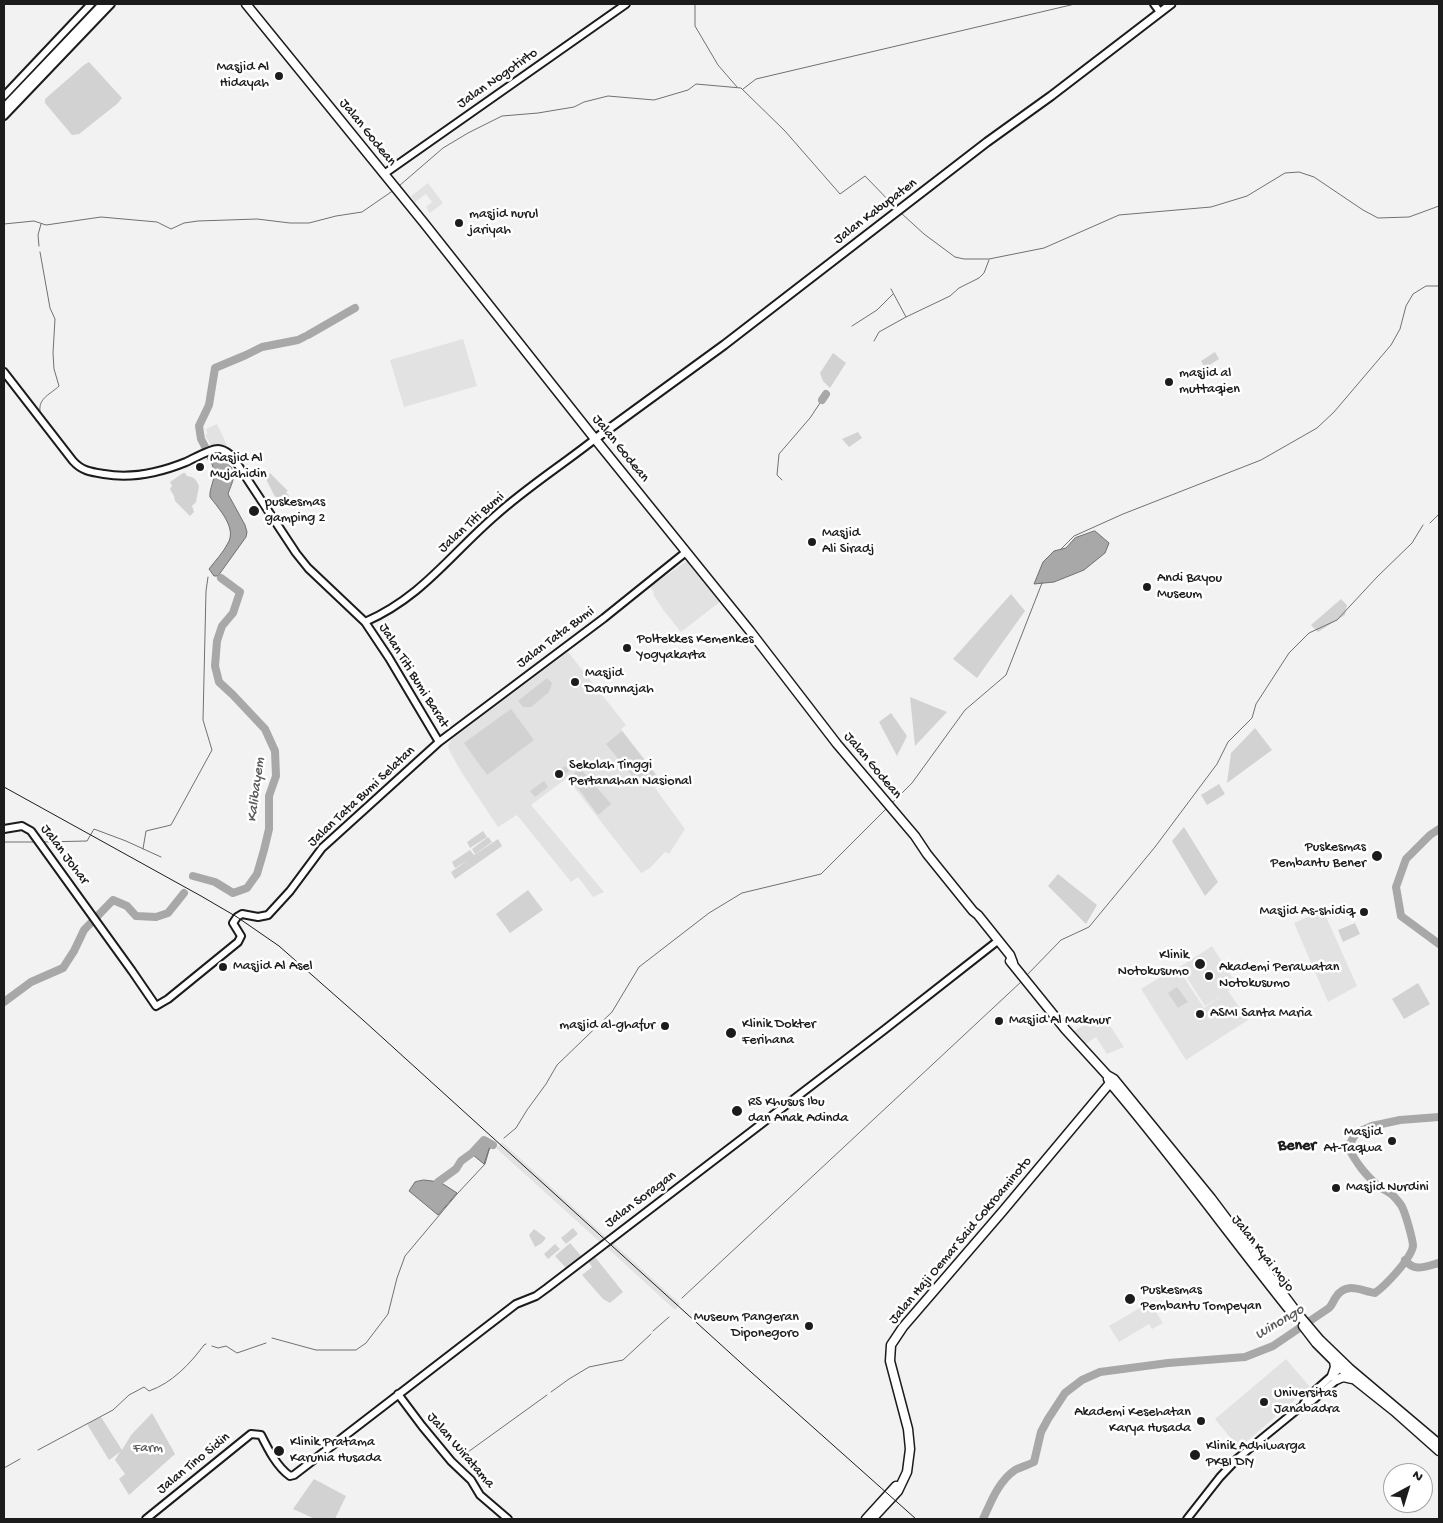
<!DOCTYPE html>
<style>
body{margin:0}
#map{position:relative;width:1443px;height:1523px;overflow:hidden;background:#f2f2f2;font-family:"Gochi Hand",sans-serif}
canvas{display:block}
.frame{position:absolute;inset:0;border:5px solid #1c1c1c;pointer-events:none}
.north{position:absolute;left:1383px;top:1463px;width:50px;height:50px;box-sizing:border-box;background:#fff;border:1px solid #a4a4a4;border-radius:50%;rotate:39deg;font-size:14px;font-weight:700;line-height:20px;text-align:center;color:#1c1c1c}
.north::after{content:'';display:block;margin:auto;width:18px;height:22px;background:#1c1c1c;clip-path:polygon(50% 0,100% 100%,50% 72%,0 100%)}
</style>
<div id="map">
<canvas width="1443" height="1523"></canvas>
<div class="frame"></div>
<div class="north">N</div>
</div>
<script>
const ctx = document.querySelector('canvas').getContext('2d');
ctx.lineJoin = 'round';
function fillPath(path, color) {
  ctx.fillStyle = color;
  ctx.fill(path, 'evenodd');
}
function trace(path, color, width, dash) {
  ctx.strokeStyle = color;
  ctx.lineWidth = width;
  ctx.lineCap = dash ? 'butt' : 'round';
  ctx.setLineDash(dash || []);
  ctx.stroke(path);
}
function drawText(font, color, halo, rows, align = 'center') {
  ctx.font = font + ' "Gochi Hand",sans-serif';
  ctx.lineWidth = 5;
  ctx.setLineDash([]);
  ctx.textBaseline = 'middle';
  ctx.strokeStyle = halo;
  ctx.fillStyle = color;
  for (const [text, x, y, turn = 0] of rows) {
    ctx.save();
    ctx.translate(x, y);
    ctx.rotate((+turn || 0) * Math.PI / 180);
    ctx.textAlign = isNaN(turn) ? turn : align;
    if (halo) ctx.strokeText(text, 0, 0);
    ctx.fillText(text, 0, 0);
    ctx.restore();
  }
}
fillPath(new Path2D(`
 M428 183 443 203 430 213 426 207 432 202 426 194 415 202 411 196Z
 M463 339 477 386 404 407 390 360Z
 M217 424 227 445 211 446 205 435 207 434 206 429Z
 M688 560 721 601 681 632 664 611 653 594 654 592 650 587Z
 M568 652 626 725 621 729 657 775 650 781 685 829 669 854 665 852 650 868 641 873 567 778 531 805 604 892 593 897 578 877 571 882 517 815 498 827 462 773 450 752 448 746 452 739Z
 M1323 910 1357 986 1328 1002 1294 923Z
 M1212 946 1237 985 1228 991 1248 1020 1186 1060 1141 989 1177 967 1204 1008 1223 995 1205 1006 1180 967Z
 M1102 1014 1124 1047 1107 1054 1096 1037 1084 1045 1074 1031Z
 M502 1142 607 1238 601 1243 496 1148Z
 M610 1240 680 1304 675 1310 604 1245Z
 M1150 1302 1163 1323 1152 1329 1149 1324 1119 1342 1109 1326Z
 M1286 1359 1310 1387 1239 1448 1215 1419Z`), '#e2e2e2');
fillPath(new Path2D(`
 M89 62 122 98 117 104 79 134 72 135 45 103V99L84 65Z
 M1215 352 1219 359 1205 368 1201 361Z
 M833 353 846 363 830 388 823 381 820 373Z
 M858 432 862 438 849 447 842 439Z
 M183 473H185L187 476C194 477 196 479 199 486L196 502 192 506 194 512 190 516 175 501 174 496 170 489 172 486 170 482Z
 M270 473 288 491 286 492 293 501 284 505 274 495 266 479Z
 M1011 594 1025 611 977 678 953 659Z
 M1341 599 1347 605 1345 615 1318 632 1311 625Z
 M547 678 552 683 549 692 531 707H523L518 701Z
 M910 697 947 712 915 746Z
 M511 709 534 740 487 775 464 743Z
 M891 713 907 736 897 756 879 722Z
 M1255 728 1272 750 1227 783 1231 753Z
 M622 731 655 774 640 785 606 744Z
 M565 766 569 771 558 780 554 775Z
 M580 768 611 804 598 815 570 777Z
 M544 781 548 787 535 797 530 791Z
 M1219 784 1225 794 1207 805 1201 795Z
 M1184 827 1218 882 1205 896 1172 841Z
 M483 831 487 837 470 848 467 842Z
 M488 837 492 842 475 854 472 849Z
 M498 839 502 846 455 879 451 872 468 860 455 868 452 862 470 850 474 855Z
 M1058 874 1097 905 1086 924 1048 886Z
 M528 890 543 910 510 933 496 914Z
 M1355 923 1360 934 1343 942 1338 930Z
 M1418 983 1430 1004 1404 1019 1392 999Z
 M1177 987 1188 1002 1178 1008 1168 993Z
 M573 1228 578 1234 566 1244 561 1238Z
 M534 1229 546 1238 542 1243 535 1247 529 1235Z
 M570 1243 582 1257 566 1268 555 1256Z
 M555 1244 560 1249 548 1259 544 1254Z
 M595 1257 623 1292 610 1303 603 1299 582 1275 592 1267 588 1261Z
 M152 1413 175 1454 129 1495 119 1479 125 1474 115 1460 120 1452 109 1460 87 1424 101 1417 122 1450 131 1435Z
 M314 1479 346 1496 335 1519H315L293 1509Z`), '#d2d2d2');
const water = new Path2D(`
 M207 451 213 453 216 459H225C238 474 234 477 228 494L245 525 247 532 246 537 218 576H214L209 569C215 561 223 553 228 543 237 528 219 509 210 497 209 489 215 480 214 472 213 464 209 458 207 451Z
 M1095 531 1109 543 1105 553 1084 570 1054 582 1034 584 1043 562 1054 551 1066 548 1075 538Z
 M484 1141 490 1146 484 1164 473 1155Z
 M424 1180 440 1182 457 1193 438 1215 409 1191 415 1182Z`);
fillPath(water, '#a8a8a8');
trace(water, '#707070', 1);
trace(new Path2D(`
 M695 4V26L718 65 737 87
 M743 89 756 79 1075 4
 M399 186 443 148 468 133 502 116 538 113 574 107 584 102 608 96 654 100 688 90 696 84 741 88 785 131 840 194 865 176 896 208
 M901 213 924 234 955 257 964 259H989L1044 248 1119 215 1211 207 1247 196 1285 173 1299 172 1314 177 1363 210 1378 218 1409 217 1439 206
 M4 224 34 221 46 225 101 217 157 222 171 229 184 223 198 221 257 219 290 223H309L336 216 362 212 394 190
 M39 246 38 235 41 224
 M891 289 906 317 950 296 959 288 979 278 984 273 989 260
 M852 326 877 310 893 294
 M874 341 879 332 906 317
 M40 411C38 398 51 394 59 386L54 369 53 353 55 319 50 308 40 252
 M782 480 777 475 779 454 810 418 822 400
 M1430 523 1439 514
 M1061 549 1074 536 1123 514 1261 460 1317 428 1334 412 1391 345 1400 329 1406 306 1413 294 1426 286H1439
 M892 803 912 783 965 710 1006 675 1042 583
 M4 842H35
 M42 842 87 841 94 829 126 841 161 857
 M143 849 146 831 171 825 212 750 203 720 206 591 208 577
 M1026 976 1061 940 1089 927 1155 847 1217 764 1228 742 1252 718 1256 704 1289 653 1309 633 1337 620 1377 577 1412 543 1423 525
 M504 1138 516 1128 527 1110 546 1084 557 1065 612 1012 639 967 709 913 742 893 821 874 888 807
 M682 1298 1022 981
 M653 1331 669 1317
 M272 1338 316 1350H356L366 1343 388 1314 397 1278 405 1256 457 1194 485 1164 489 1150 493 1145
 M212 1346 218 1348 226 1346 237 1353 266 1343
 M551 1392 569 1379 589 1367 623 1360 651 1334
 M38 1450 113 1410 129 1395 144 1387 149 1391C172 1383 190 1364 204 1345L206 1344
 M461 1457 547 1395
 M4 1468 20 1459`), '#707070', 1);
trace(new Path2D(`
 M308 335 355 308
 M822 400 826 394
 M211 458 201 439 199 426 209 405 215 368 246 355 262 347 298 340 304 337
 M1439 829 1430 835 1406 859 1396 887 1401 916 1439 944
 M193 876 215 882 233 893 247 888 257 874 264 850 269 829V796L276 776 275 751 265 729 233 695 219 682 215 666 217 641 222 626 233 613 240 592 221 578
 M4 1002 31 982 63 968 74 951 84 930 113 900 127 906 136 916 156 917 168 913 184 893
 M438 1182 456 1169 461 1161 472 1153 484 1140 493 1145
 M1405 1260C1415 1273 1426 1266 1439 1263
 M983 1519C991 1502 998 1482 1015 1470 1021 1467 1028 1465 1034 1462L1041 1432 1048 1419 1065 1393 1082 1380 1100 1372 1168 1363 1245 1357 1273 1346 1329 1308C1333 1304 1333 1301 1336 1297 1346 1281 1361 1291 1375 1293 1385 1286 1411 1259 1413 1246 1413 1240 1405 1211 1401 1205 1398 1201 1393 1194 1388 1192 1385 1189 1381 1189 1378 1186 1364 1173 1357 1164 1348 1147L1356 1133 1372 1126 1400 1120 1439 1117`), '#a8a8a8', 8);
const tertiary = new Path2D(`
 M1154 4 1160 12
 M4 96 91 4
 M4 116 111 4
 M384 174 626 4
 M4 372 73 461C82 471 91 472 104 474 132 479 159 473 186 462 195 458 210 449 218 449 224 449 228 453 232 456L296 553 308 568 365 622 389 658 439 742
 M365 622C422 597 450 555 495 516 526 488 562 465 595 439
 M4 829 22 826 31 831 132 971 156 1006 168 999 238 942 241 936 233 923 237 917 242 914 258 917 268 915 290 891 322 848 439 742 604 618 686 552
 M398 1394 422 1426 451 1461 471 1480 480 1495 508 1519
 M1303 1405 1308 1397 1344 1365
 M146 1519 251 1434 261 1435C268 1449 277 1467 290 1476L294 1475 516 1304 536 1296 547 1288 884 1030 995 943
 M1187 1519 1220 1477 1238 1458 1298 1409 1312 1401 1339 1378`);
const secondary = new Path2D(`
 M595 439 724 345 987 142 1051 96 1171 4`);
const primary = new Path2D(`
 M246 4 424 223 595 439 750 631 837 744 915 836 927 854 973 911 978 915 1010 955 1013 963
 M1010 961 1065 1029 1107 1075 1114 1079 1211 1198 1298 1314 1320 1340 1349 1368 1439 1444
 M1108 1079 1110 1083C1173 1157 1230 1236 1291 1312
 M1303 1326 1316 1343 1345 1372 1394 1411 1439 1451
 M1332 1376 1335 1367 1334 1361
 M1336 1380 1343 1377 1352 1379
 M866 1519 896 1486
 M872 1519 898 1491 907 1472 910 1449 908 1429 890 1361 891 1345 903 1327 1002 1212 1110 1083`);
const trunk = new Path2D(`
 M4 109 104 4`);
trace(tertiary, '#1c1c1c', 10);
trace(secondary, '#1c1c1c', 11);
trace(primary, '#1c1c1c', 11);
trace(trunk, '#1c1c1c', 12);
trace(tertiary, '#fff', 6);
trace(secondary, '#fff', 7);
trace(primary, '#fff', 8);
trace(trunk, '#fff', 9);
trace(new Path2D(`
 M4 787 201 896 237 917 279 946 363 1020 751 1372 916 1519`), '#1c1c1c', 1);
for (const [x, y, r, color] of [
 [279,76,5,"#1c1c1c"],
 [459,223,5,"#1c1c1c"],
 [1169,382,5,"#1c1c1c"],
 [200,467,5,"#1c1c1c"],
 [254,511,6,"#1c1c1c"],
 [812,542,5,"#1c1c1c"],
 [1147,587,5,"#1c1c1c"],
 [627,648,5,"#1c1c1c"],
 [575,682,5,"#1c1c1c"],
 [559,774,5,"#1c1c1c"],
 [1377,856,6,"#1c1c1c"],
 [1364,912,5,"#1c1c1c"],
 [1200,964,6,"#1c1c1c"],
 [223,967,5,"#1c1c1c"],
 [1209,976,5,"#1c1c1c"],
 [1200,1014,5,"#1c1c1c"],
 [999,1021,5,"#1c1c1c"],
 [665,1026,5,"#1c1c1c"],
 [731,1033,6,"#1c1c1c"],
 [737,1111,6,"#1c1c1c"],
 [1392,1141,5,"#1c1c1c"],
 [1336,1188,5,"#1c1c1c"],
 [1130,1299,6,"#1c1c1c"],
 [809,1326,5,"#1c1c1c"],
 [1264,1402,5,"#1c1c1c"],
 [1201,1421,5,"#1c1c1c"],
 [279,1451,6,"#1c1c1c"],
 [1195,1455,6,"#1c1c1c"]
]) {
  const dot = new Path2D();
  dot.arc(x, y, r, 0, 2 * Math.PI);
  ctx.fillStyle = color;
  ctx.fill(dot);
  trace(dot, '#fff', 2);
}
drawText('14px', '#1c1c1c', '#fff', [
 ["Masjid Al",269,68,"right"],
 ["Hidayah",269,84,"right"],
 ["masjid nurul",469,215],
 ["jariyah",469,231],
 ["masjid al",1179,374],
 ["muttaqien",1179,390],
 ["Masjid Al",210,459],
 ["Mujahidin",210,475],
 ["puskesmas",265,503],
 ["gamping 2",265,519],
 ["Masjid",822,534],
 ["Ali Siradj",822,550],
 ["Andi Bayou",1157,579],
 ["Museum",1157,595],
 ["Poltekkes Kemenkes",637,640],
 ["Yogyakarta",637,656],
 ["Masjid",585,674],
 ["Darunnajah",585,690],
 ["Sekolah Tinggi",569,766],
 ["Pertanahan Nasional",569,782],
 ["Puskesmas",1366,848,"right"],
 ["Pembantu Bener",1366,864,"right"],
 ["Masjid As-shidiq",1354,912,"right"],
 ["Klinik",1189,956,"right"],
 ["Notokusumo",1189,972,"right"],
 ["Masjid Al Asel",233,967],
 ["Akademi Perawatan",1219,968],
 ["Notokusumo",1219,984],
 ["ASMI Santa Maria",1210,1014],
 ["Masjid Al Makmur",1009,1021],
 ["Klinik Dokter",742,1025],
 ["Ferihana",742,1041],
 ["masjid al-ghafur",655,1026,"right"],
 ["RS Khusus Ibu",748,1103],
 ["dan Anak Adinda",748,1119],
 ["Masjid",1382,1133,"right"],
 ["At-Taqwa",1382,1149,"right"],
 ["Masjid Nurdini",1346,1188],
 ["Puskesmas",1141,1291],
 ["Pembantu Tompeyan",1141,1307],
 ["Museum Pangeran",799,1318,"right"],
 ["Diponegoro",799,1334,"right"],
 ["Universitas",1274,1394],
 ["Janabadra",1274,1410],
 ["Akademi Kesehatan",1191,1413,"right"],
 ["Karya Husada",1191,1429,"right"],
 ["Klinik Pratama",290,1443],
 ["Karunia Husada",290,1459],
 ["Klinik Adhiwarga",1206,1447],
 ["PKBI DIY",1206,1463]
], 'left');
drawText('14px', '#1c1c1c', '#fff', [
 ["Jalan Nogotirto",498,79,-35],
 ["Jalan Godean",367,133,51],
 ["Jalan Kabupaten",876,212,-37],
 ["Jalan Godean",620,449,51],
 ["Jalan Titi Bumi",472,523,-42],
 ["Jalan Tata Bumi",556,638,-37],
 ["Jalan Titi Bumi Barat",413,676,58],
 ["Jalan Godean",872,766,50],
 ["Jalan Tata Bumi Selatan",362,797,-43],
 ["Jalan Johar",64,855,53],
 ["Jalan Soragan",641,1200,-37],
 ["Jalan Haji Oemar Said Cokroaminoto",961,1241,-50],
 ["Jalan Kyai Mojo",1262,1254,52],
 ["Jalan Wiratama",460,1451,49],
 ["Jalan Tino Sidin",194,1464,-39]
]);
drawText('14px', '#5c5c5c', '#fff', [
 ["Farm",148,1449]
]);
drawText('italic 15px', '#5b5b5b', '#fff', [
 ["Kalibayem",257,790,-83],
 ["Winongo",1280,1323,-31]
]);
drawText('bold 16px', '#1c1c1c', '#fff', [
 ["Bener",1297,1147]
]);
</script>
